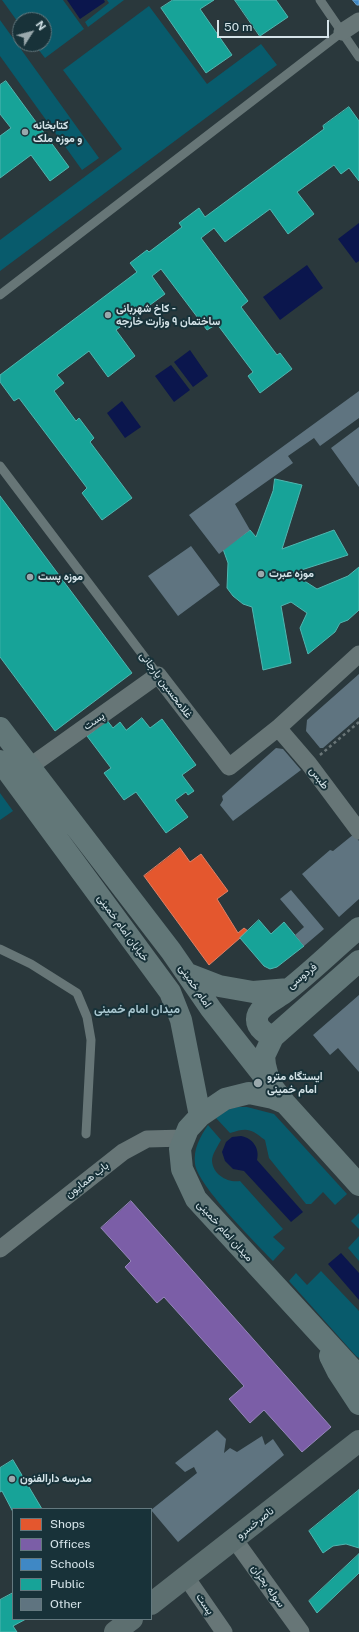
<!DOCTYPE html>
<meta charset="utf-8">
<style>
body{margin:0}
#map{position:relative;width:359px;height:1632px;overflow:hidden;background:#2a383c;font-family:"Public Sans",sans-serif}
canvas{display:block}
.legend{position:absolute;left:12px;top:1508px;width:140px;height:112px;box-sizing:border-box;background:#183239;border:1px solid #64797f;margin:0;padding:5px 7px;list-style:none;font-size:12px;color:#d5e4e9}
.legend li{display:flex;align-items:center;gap:8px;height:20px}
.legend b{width:20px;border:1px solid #64797f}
.north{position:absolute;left:12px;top:12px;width:40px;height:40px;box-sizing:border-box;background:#183239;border:1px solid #64797f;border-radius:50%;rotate:54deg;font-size:11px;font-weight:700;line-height:16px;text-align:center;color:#d5e4e9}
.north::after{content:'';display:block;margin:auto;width:14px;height:18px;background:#99a8ac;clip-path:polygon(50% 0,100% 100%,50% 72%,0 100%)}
.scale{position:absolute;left:217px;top:20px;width:112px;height:18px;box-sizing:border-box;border:2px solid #d5e4e9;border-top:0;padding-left:5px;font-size:12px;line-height:14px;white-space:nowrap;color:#d5e4e9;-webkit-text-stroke:3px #183239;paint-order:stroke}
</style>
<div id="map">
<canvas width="359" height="1632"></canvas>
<ul class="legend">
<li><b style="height:11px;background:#e4572e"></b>Shops</li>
<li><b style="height:11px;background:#7b5ea7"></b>Offices</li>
<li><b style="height:11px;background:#3f88c5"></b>Schools</li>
<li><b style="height:11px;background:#17a398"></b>Public</li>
<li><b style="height:11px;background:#5f7480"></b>Other</li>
</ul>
<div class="north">N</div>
<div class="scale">50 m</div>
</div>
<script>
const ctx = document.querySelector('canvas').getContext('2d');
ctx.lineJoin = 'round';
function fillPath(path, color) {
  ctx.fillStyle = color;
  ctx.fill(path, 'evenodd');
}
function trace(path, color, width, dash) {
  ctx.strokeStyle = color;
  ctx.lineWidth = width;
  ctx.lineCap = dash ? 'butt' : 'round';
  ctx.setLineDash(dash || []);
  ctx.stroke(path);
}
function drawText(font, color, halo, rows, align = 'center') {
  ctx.font = font + ' "Public Sans",Vazirmatn,sans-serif';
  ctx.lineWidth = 4;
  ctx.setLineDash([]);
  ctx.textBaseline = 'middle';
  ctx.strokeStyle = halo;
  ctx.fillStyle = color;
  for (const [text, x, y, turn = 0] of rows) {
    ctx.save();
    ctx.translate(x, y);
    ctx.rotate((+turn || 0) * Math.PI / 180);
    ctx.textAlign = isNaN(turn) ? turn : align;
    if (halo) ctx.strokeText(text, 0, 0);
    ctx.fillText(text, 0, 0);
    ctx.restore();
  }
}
fillPath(new Path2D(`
 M2 0H63L84 29 45 58 34 44H44V20H20V25Z
 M107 0H124L88 27 85 22 109 3Z
 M149 6 207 84 261 44 277 65 0 271V240L122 149 63 70Z
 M0 20 99 158 82 170 0 56Z
 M0 793 13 811 0 820Z
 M238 1107H247L274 1114 347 1194 335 1205 323 1192 311 1204H306L269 1158 265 1140C251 1129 248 1127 230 1133L216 1118 229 1109Z
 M208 1125 221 1140C218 1146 212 1154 212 1161 213 1175 228 1183 240 1181L283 1229 273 1237 285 1248 273 1261C255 1242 198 1186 195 1164 193 1149 200 1137 208 1125Z
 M359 1213V1229L351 1221Z
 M359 1236V1261L348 1248Z
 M321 1271 359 1311V1358L356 1356 289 1281 296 1273 307 1285Z`), '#085b6c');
fillPath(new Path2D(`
 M67 0H104L105 2 80 19Z
 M359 223V261L356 263 338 239Z
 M307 265 323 288 280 320 263 297Z
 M190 350 208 376 193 387 174 362Z
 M171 365 190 390 174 402 155 376Z
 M122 401 141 427 125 438 107 413Z
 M241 1136C253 1138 260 1149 257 1160L303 1212 291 1222 244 1171 233 1169 225 1161 222 1152 226 1142 232 1137Z
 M341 1253 359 1273V1300L328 1264Z`), '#0b164d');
const shops = new Path2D(`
 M180 848 190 862 201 854 228 891 217 899 238 933 244 928 248 931 209 965 144 876Z`);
fillPath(shops, '#e4572e');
trace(shops, '#e08166', 1);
const offices = new Path2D(`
 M131 1201 331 1427 302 1452 264 1410 250 1423 229 1399 244 1386 164 1297 157 1303 125 1267 131 1261 101 1228Z`);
fillPath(offices, '#7b5ea7');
trace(offices, '#9686bb', 1);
const schools = new Path2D(`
 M353 0H359V5H357Z`);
fillPath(schools, '#3f88c5');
trace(schools, '#6ca4d0', 1);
const public = new Path2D(`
 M173 0H214L200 9 232 55 206 73 161 8Z
 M235 0H276L288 17 260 36Z
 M6 81 69 167 50 181 31 155 0 178V136L11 128 0 114V85Z
 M349 107 359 121V181L349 168 341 174 334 165 297 192 314 214 288 234 270 209 225 242 214 228 201 238 248 301 241 307 277 355 280 353 292 369 260 393 248 376 253 372 217 324 207 330 161 269 152 276 165 294 116 330 135 356 108 377 89 351 57 375 64 383 54 391 76 421 79 418 94 438 90 442 132 498 102 520 82 493 87 488 19 398 14 401 0 382V375L137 272 130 263 147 250 149 252 182 227 179 223 199 208 205 217 324 129 323 126Z
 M275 479 302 485 282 549 334 530 348 555 292 573 317 589 348 576 359 567V610L348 620 340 623 335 632 308 654 300 628 307 613 291 602 281 606 291 663 263 670 252 607 243 604 233 596 227 588 228 563 223 549 250 530 256 537 273 491Z
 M0 496 132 673 55 731 0 657Z
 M142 718 150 728 162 719 196 765 182 775 194 791 188 795 186 792 175 800 188 817 166 833 136 792 124 800 104 773 111 768 87 736 95 730 94 727 106 719 113 728 120 722 126 730Z
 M259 920 271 934 284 922 304 946 277 967 270 969 264 966 240 938Z
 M13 1460 42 1509H13V1512L2 1491 0 1492V1468Z
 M359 1490V1548L346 1544 333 1546 323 1553 309 1531Z
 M359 1554V1573L317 1613 309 1601Z
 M13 1593V1619H26L13 1626 17 1632H0V1600Z`);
fillPath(public, '#17a398');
trace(public, '#50b6b0', 1);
fillPath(new Path2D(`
 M359 391V418L320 446 314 438 288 456 293 463 235 504 250 530 219 554 189 515Z
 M359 427V487L331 448Z
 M191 546 220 585 178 616 148 576Z
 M359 674V717L323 748H320L306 731 307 720Z
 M276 748 283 749 301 770 233 821 220 805 223 800 222 796Z
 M354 834 359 841V899L339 917 302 874 330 850 333 851Z
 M291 890 324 929 304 946 295 935 304 927 280 899Z
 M359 995V1072L338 1048 330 1055 313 1035Z
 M217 1430 226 1439 224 1453 230 1448 237 1452 262 1436 265 1445 273 1439 284 1455 178 1542 151 1510 197 1473 194 1467 185 1472 175 1463Z`), '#5f7480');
trace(new Path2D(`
 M320 755 359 722`), '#6a7678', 2.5, [3, 3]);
trace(new Path2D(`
 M320 0 359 57
 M0 295 342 32
 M0 466 158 675
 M0 949 31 964 77 993 87 1017 91 1040 86 1134`), '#677677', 9);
trace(new Path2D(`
 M342 32 359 21
 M278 728 309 764 359 831
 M29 767 158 675 229 767 278 728 359 654
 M0 1249 123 1152 147 1139 185 1138
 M234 1539 301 1632
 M186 1577 224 1632`), '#677677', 17);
trace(new Path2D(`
 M151 1604 359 1441
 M115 1632 132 1619`), '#5d6f70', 22);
trace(new Path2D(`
 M0 728 171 951 211 1009 285 1103 359 1185
 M0 761 170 992 181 1020 200 1116
 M188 974 219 986 253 992 289 989
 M273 1037C267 1034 257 1029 257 1020 256 1008 276 999 284 993 310 973 334 949 359 928
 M269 1081 265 1065 264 1056 273 1037 359 961
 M285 1103 273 1098 249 1093 225 1099 200 1116 188 1129 180 1149 182 1169 196 1199 352 1369 359 1373
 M330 1356 338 1372 359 1404`), '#627778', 22);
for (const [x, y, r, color] of [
 [25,132,4,"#99a8ac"],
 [108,315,4,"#99a8ac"],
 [261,574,4,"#99a8ac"],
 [30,577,4,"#99a8ac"],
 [258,1083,5,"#99a8ac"],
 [12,1479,4,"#99a8ac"]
]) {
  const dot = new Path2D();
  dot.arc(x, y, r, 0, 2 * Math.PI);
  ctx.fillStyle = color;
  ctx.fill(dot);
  trace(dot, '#183239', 1.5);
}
drawText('bold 11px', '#d5e4e9', '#183239', [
 ["کتابخانه",33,126],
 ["و موزه ملک",33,139],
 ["کاخ شهربانی -",116,309],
 ["ساختمان ۹ وزارت خارجه",116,322],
 ["موزه عبرت",269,574],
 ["موزه پست",38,577],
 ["ایستگاه مترو",267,1077],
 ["امام خمینی",267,1090],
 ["مدرسه دارالفنون",20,1479]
], 'left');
drawText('11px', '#d5e4e9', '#183239', [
 ["غلامحسین یارجانی",166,685,53],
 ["پست",94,721,-35],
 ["طبس",319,778,53],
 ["خیابان امام خمینی",123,928,54],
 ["فردوسی",302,976,-38],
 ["امام خمینی",195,986,56],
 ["باب همایون",87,1180,-38],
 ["میدان امام خمینی",225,1231,48],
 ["ناصرخسرو",255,1523,-38],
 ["سوله بحران",268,1586,54],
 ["پست",205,1604,55]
]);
drawText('bold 12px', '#a9c7d0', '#183239', [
 ["میدان امام خمینی",137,1009]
]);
</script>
